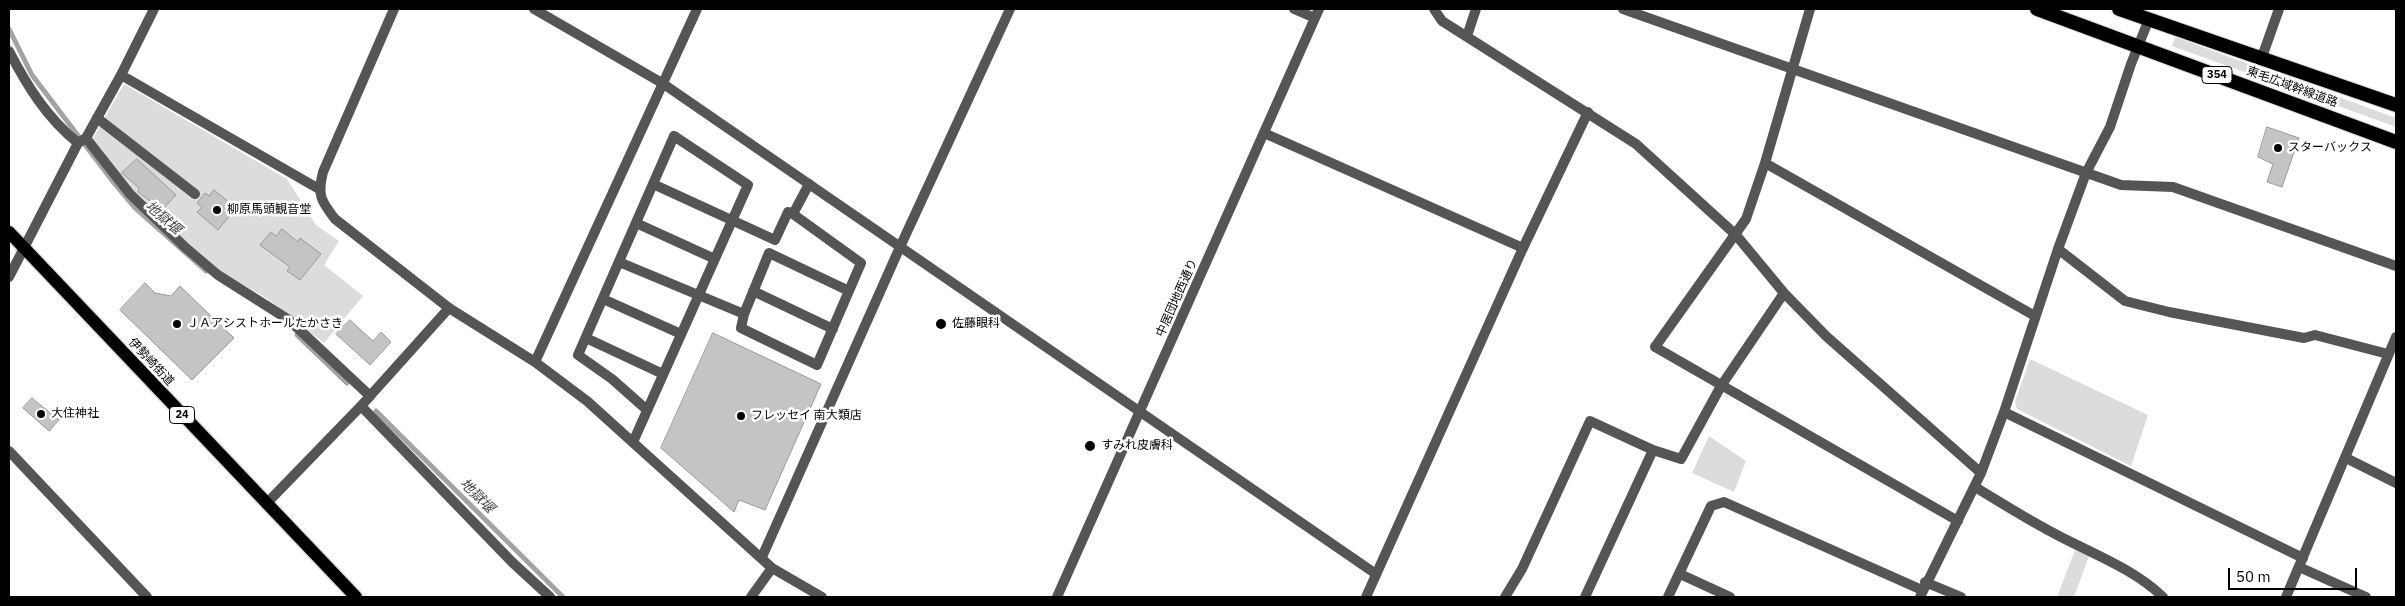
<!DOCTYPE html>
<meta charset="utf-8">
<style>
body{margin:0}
#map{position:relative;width:2405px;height:606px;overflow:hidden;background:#fff;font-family:"IBM Plex Sans",sans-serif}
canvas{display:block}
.frame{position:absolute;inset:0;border:10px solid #000;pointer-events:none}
.scale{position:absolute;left:2228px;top:568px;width:129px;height:22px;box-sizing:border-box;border:2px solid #000;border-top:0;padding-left:6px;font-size:15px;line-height:18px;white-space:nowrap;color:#000;-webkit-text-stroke:4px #fff;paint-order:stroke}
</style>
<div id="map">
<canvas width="2405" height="606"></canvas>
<div class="frame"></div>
<div class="scale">50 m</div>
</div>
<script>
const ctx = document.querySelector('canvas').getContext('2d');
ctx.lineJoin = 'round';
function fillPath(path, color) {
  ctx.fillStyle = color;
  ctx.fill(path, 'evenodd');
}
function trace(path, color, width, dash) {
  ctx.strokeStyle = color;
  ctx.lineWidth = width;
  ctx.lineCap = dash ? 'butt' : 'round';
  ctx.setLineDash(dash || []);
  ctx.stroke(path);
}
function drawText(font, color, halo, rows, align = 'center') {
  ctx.font = font + ' "IBM Plex Sans","Noto Sans JP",sans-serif';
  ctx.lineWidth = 5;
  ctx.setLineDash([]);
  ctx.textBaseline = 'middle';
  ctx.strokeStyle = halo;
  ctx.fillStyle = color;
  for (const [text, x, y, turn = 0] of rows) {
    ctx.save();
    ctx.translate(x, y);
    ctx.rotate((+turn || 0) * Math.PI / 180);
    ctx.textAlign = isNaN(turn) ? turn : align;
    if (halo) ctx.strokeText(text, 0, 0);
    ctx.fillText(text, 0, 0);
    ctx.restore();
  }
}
fillPath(new Path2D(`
 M2175 37 2396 118V127L2172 46Z
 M124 84 287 179 316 225 339 241 324 265 363 296 324 343 266 298 224 273 183 239 133 191 93 138Z
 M2030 359 2148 415 2131 466 2017 409 2015 402Z
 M1709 436 1746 461 1734 492 1692 473Z
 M2075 550 2089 556 2074 597H2057Z`), '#dcdcdc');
trace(new Path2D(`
 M9 29 32 75 114 183 135 208 206 271
 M297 335 347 383
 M376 411 563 597`), '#a3a3a3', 5);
const building = new Path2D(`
 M2267 127 2299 138 2282 187 2267 182 2273 164 2258 157Z
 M137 159 176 195 162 210 138 192 139 188 122 173Z
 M214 190 236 208 218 230 197 212 202 207 197 203 205 193 209 196Z
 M282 229 298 242 300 238 321 254 300 280 287 271 290 267 260 245 271 232 276 236Z
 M145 283 155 293 171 296 180 286 234 338 192 380 120 310Z
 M350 320 373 341 381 332 391 342 370 365 336 334Z
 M713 333 821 384 765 510 739 500 734 512 661 448Z
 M32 398 59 420 49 431 23 408Z`);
fillPath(building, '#c4c4c4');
trace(building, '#999', 1);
const primary = new Path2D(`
 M9 232 356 597`);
const trunk = new Path2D(`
 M2037 9 2396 142
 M2119 9 2396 105`);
trace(primary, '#dbdbdb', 15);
trace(trunk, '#dbdbdb', 16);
trace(new Path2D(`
 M97 118 195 194
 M653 184 775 240 788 212 793 214 809 184
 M636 223 715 259
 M619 262 744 314 741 328 817 365 861 263 793 214
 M753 291 833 329
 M603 299 681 334
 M744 314 769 253 849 291
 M586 338 663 374
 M633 442 748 185 674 136 578 355 612 379 647 410`), '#555', 10);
trace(new Path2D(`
 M534 9 662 83 1376 574
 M1434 9 1442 21 1636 144 1736 235 1784 293 1826 336 1981 473
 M1623 9 2121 185 2173 187 2396 266
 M1810 9 1765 163 1746 219 1655 347 1958 521
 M1467 36 1476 9
 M9 51C27 86 47 118 78 143
 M2262 57 2279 9
 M121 75 319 189
 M1264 133 1523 248
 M86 138 130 194 186 248 218 275 289 320 370 396
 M1765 163 2035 316
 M2058 249 2125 301 2169 312 2304 338 2315 335 2388 354
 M9 277 78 143 86 138 121 75 154 9
 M449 308 535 362 587 401 772 568 822 597
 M535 362 697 9
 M361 406 512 562 550 597
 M2004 412 2303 558
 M9 451 147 597
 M2346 458 2396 483
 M1975 487C2003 504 2031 522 2061 537 2096 555 2135 570 2163 597
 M2299 567 2366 597
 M1680 574 1730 597
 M1925 582 1961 597
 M751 597 772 568
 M1505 597 1522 569 1590 421 1653 450 1681 459 1721 386 1784 293
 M1585 597 1653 450
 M1668 597 1711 506 1724 502 1922 590
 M1920 597 1981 473 2004 412 2058 249 2086 173 2110 127 2131 64 2149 19`), '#555', 10);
trace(new Path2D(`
 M1294 9 1315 18
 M266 504 361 406 449 308 335 219C321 201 317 195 323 172L394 9
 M762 557 900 247 1010 9
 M1057 597 1319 9
 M1366 597 1523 248 1588 112
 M2286 597 2396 337`), '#555', 10);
trace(primary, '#000', 12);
trace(trunk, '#000', 14);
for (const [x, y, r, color] of [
 [2278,148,5,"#000"],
 [217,210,5,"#000"],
 [177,324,5,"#000"],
 [941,324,6,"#000"],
 [41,414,5,"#000"],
 [741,416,5,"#000"],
 [1090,446,6,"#000"]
]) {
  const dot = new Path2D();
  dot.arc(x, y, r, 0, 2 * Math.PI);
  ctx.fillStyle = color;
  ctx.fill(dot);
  trace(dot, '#fff', 2);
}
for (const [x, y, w] of [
 [2217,75,30],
 [182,415,25]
]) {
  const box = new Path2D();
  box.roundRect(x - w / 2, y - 8.5, w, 17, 4);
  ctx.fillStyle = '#fff';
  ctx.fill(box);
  trace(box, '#000', 1);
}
drawText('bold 11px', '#000', null, [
 ["354",2217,75],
 ["24",182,415]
]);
drawText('12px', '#000', '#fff', [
 ["東毛広域幹線道路",2292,87,20],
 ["中居団地西通り",1177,298,-66],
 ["伊勢崎街道",151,362,47]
]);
drawText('12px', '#000', '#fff', [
 ["スターバックス",2288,148],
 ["柳原馬頭観音堂",227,210],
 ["ＪＡアシストホールたかさき",187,324],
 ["佐藤眼科",952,324],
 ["大住神社",51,414],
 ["フレッセイ 南大類店",751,416],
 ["すみれ皮膚科",1101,446]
], 'left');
drawText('italic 14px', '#444', '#fff', [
 ["地獄堰",163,218,41],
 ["地獄堰",477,496,45]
]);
</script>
